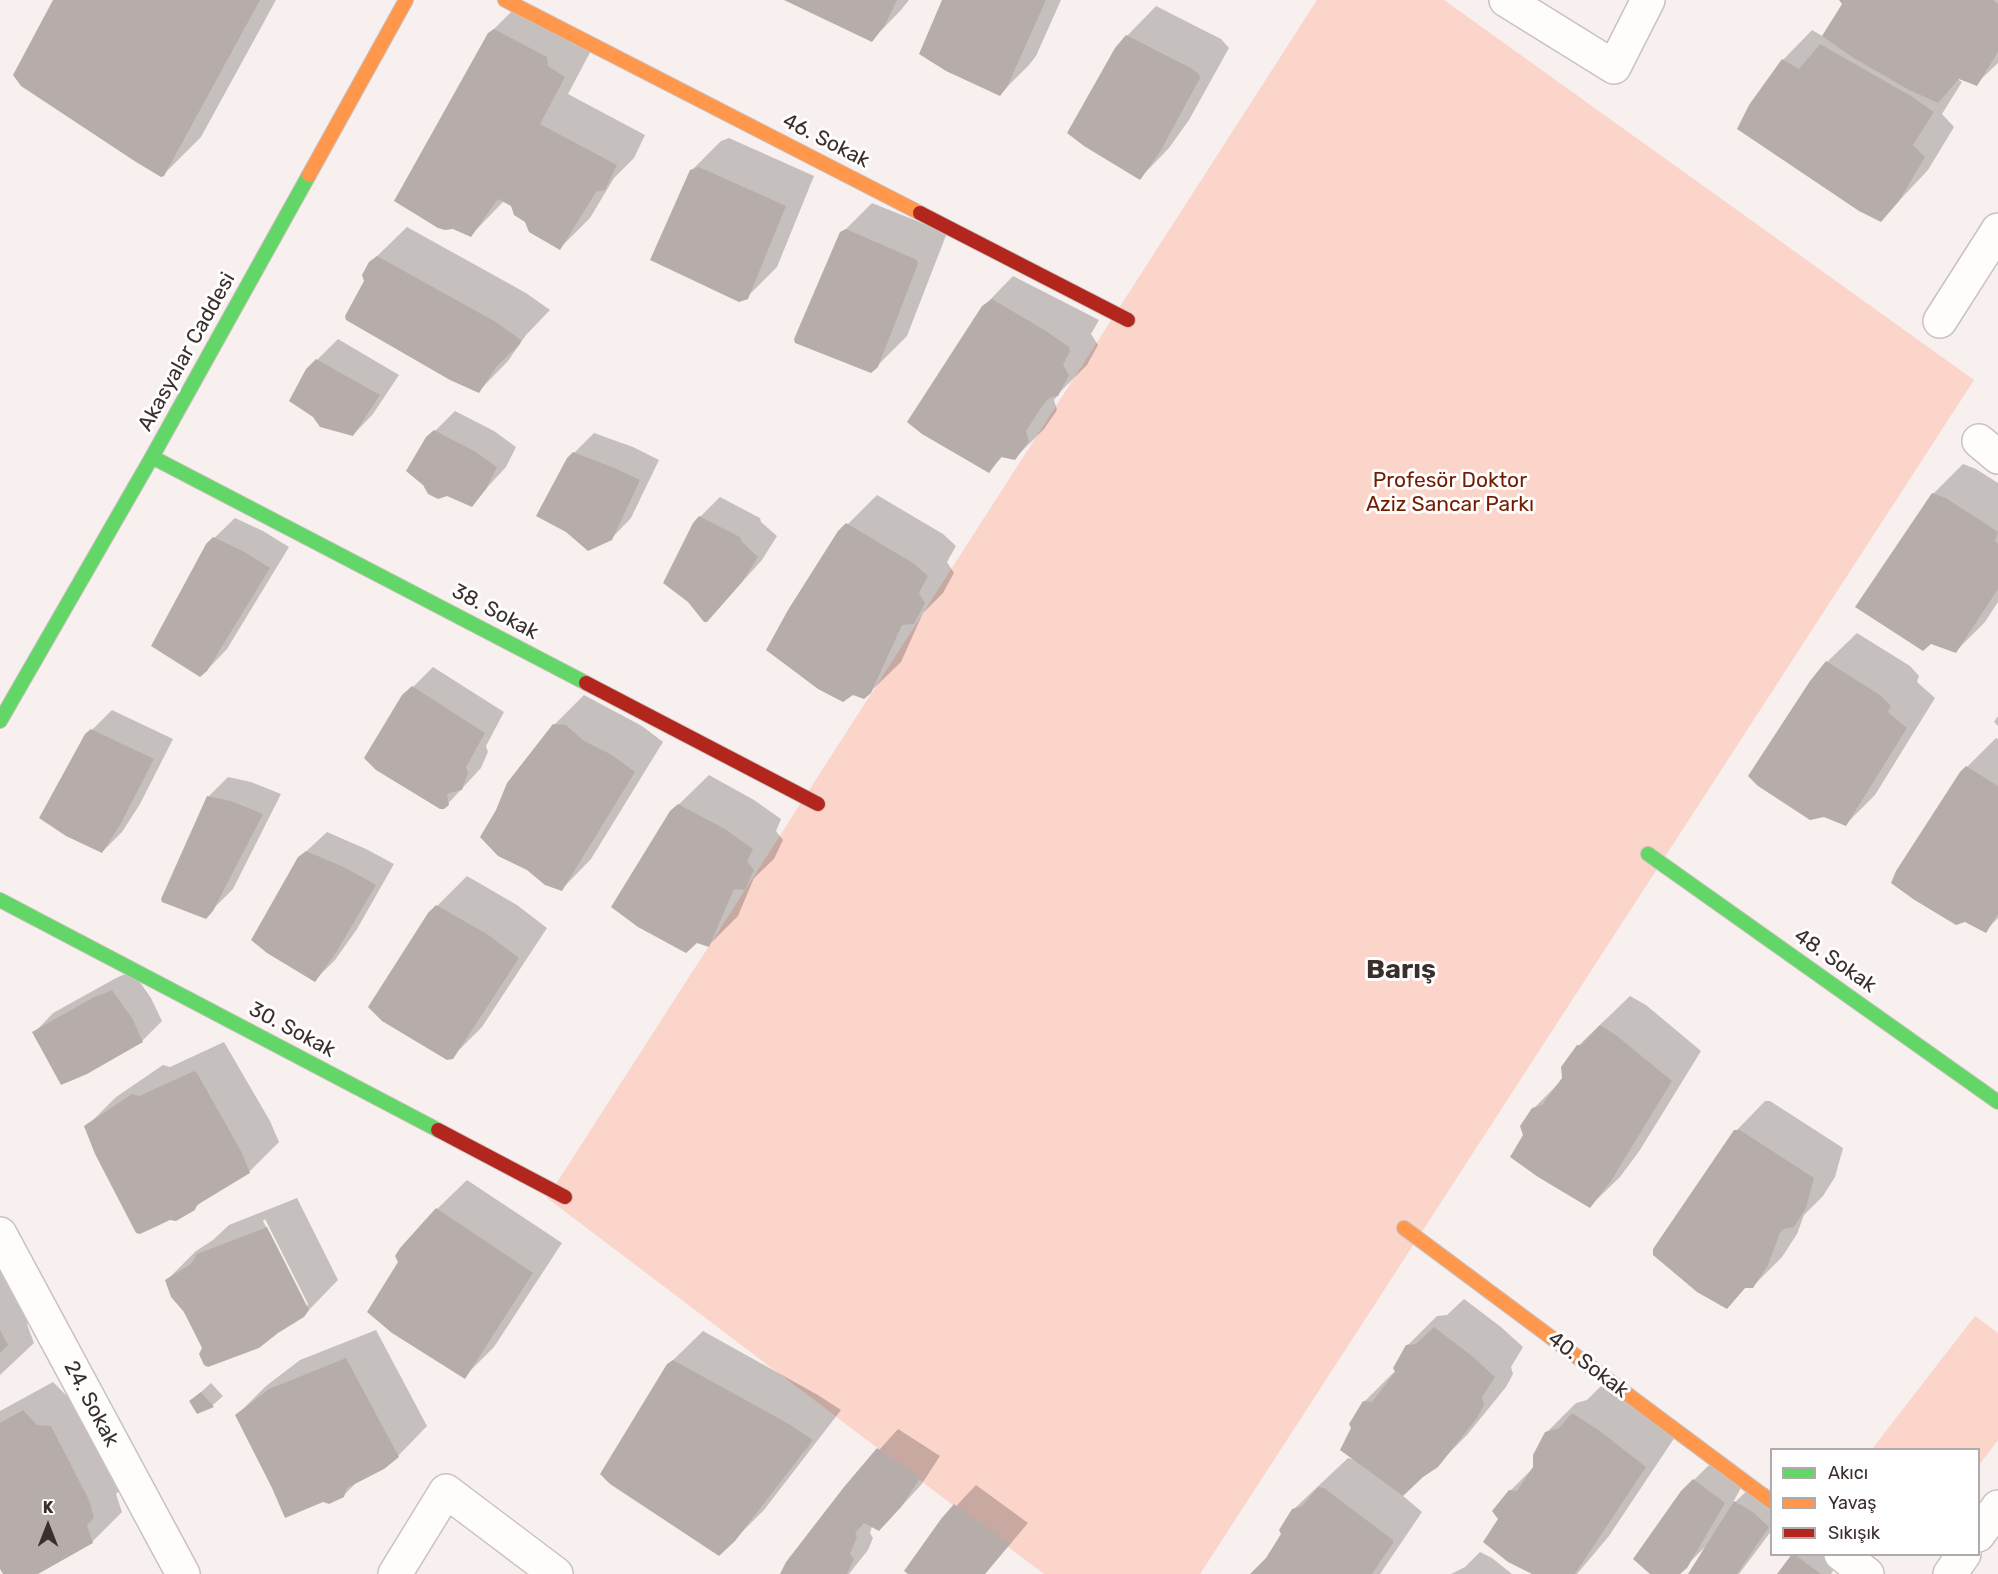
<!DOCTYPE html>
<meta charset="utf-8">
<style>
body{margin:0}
#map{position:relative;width:1998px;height:1574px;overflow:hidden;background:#f7f0ee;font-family:Rubik,sans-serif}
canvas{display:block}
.legend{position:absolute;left:1770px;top:1448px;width:210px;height:108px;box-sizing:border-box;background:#fefefe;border:2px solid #b0abaa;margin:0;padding:8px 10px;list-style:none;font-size:18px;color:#3b2f2c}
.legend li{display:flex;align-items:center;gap:12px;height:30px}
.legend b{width:30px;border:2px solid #b0abaa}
.north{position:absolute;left:18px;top:1496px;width:60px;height:60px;-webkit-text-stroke:4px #fefefe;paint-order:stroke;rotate:0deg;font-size:16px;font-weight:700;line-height:24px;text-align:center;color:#3b2f2c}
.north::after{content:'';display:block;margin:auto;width:21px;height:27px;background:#3b2f2c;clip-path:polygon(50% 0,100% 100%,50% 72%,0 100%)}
</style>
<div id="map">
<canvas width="1998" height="1574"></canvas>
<ul class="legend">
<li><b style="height:8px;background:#63d668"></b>Akıcı</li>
<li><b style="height:8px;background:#ff974d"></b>Yavaş</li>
<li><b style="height:8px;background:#b3261e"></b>Sıkışık</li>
</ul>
<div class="north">K</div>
</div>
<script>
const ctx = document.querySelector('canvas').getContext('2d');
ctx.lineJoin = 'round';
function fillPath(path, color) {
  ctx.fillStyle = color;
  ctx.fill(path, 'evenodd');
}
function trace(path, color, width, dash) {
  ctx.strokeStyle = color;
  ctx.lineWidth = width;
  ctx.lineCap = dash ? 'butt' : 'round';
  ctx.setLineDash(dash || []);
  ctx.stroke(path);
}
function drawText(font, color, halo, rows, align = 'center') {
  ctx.font = font + ' Rubik,sans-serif';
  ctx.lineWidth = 6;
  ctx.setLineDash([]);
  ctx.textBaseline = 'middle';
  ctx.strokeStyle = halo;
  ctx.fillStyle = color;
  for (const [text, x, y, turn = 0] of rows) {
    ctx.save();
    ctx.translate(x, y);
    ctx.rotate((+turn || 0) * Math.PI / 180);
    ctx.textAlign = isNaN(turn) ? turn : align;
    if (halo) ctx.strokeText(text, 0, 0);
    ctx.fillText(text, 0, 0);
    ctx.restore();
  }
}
fillPath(new Path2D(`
 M1317 0H1444L1974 380 1200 1574H1044L547 1198Z
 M1975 1316 1998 1333V1440L1979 1465 1978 1450 1872 1449Z`), '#fbd4ca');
fillPath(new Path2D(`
 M55 0H276L201 137 163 175Z
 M787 0H909L901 10 872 40Z
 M944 0H1061L1036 56 1029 65 1000 94Z
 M1841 0H1998V63L1976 84 1956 78 1962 82 1942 114 1954 127 1928 170 1881 220 1783 60 1812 30 1824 37 1844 4Z
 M519 4 593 47 568 94 645 135 634 158 614 178 590 218 560 248 526 221 512 205 504 201 471 235 489 34Z
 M1156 6 1221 39 1229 48 1189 120 1169 148 1140 178 1127 36Z
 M729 138 814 176 777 267 747 297 691 171 721 141Z
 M872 203 947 233 907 336 877 366 842 233Z
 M407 227 526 293 550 310 526 335 508 361 479 391 365 281 370 263Z
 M1013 276 1099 320 1091 334 1098 345 1087 365 1060 392 1054 400 1057 410 1044 429 1014 459 1003 456 988 471 983 307Z
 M338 339 399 375 373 414 353 435 307 370Z
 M455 411 494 431 516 447 506 467 471 505 428 438Z
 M594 433 633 447 659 460 631 518 611 539 568 459Z
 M1963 464 1976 469 1998 483V602L1985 622 1955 652 1933 494Z
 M877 495 943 534 956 546 947 562 954 573 943 593 923 613 901 662 870 692 840 532Z
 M720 497 760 518 761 522 777 536 762 560 707 621 700 517Z
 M235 518 263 531 289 547 227 649 207 670V545Z
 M1857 633 1910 666 1919 676 1917 682 1935 698 1875 795 1846 824 1827 662Z
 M433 667 504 712 486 746 488 752 481 768 444 808 404 696Z
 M584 695 642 726 663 742 591 859 562 889 497 810 554 725Z
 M112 710 173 739 140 804 122 832 102 852 87 735Z
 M1998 716V726L1994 722Z
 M1996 738 1998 739V918L1985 931 1961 773Z
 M709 775 754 800 781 819 776 831 783 840 774 859 754 878 738 916 709 945 671 812Z
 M228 777 251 782 281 794 233 889 205 917 208 797Z
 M327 832 366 849 394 864 357 929 335 960 315 980 299 858Z
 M467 876 517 905 547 928 482 1027 452 1057 429 914Z
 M132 971 151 998 162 1021 142 1041 34 1033 53 1013 116 978Z
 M1630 996 1646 1005 1701 1051 1640 1150 1620 1177 1590 1206 1524 1135 1533 1109 1563 1079 1578 1046Z
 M224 1042 270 1121 279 1142 249 1172 203 1200 194 1209 86 1127 116 1097 163 1065 170 1067Z
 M1765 1101H1770L1843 1148 1835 1177 1823 1196 1804 1215 1797 1234 1782 1257 1752 1287 1747 1286 1726 1307 1736 1131Z
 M467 1180 562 1243 494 1347 464 1377 437 1209Z
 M297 1198 338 1280 303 1316 203 1348 167 1280 196 1251 213 1240 229 1225ZM265 1219 308 1304 306 1307 263 1221Z
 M0 1245 36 1314 27 1324 34 1343 0 1375Z
 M1464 1299 1501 1327 1523 1347 1511 1367 1513 1374 1506 1387 1467 1435 1437 1465 1422 1475 1402 1495 1422 1512 1380 1574H1252L1268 1559 1283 1534 1294 1509 1348 1458 1355 1460 1364 1402 1394 1372 1397 1373 1407 1346 1437 1316 1447 1315Z
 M376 1330 427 1426 398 1456 358 1481 343 1496 273 1487 237 1415 266 1386 300 1360Z
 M703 1331 818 1395 841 1410 764 1510 734 1540 668 1365Z
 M53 1382 67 1396 80 1397 123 1487 116 1494 122 1512 92 1542 35 1574H4L0 1565V1411Z
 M211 1383 223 1396 213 1405 197 1412 191 1401Z
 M1603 1384 1675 1437 1609 1536 1577 1574H1535L1499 1519 1510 1491 1534 1467 1546 1433 1576 1403 1587 1400Z
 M898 1429 940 1456 921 1485 899 1509 872 1526 870 1533 873 1538 868 1550 849 1574H782L845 1488Z
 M1714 1460 1743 1484 1731 1506 1756 1482 1772 1491V1530L1739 1574H1690L1706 1546 1678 1574H1653L1682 1492Z
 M976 1485 1028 1523 985 1574H910L943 1520Z
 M1480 1552 1492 1558 1512 1574H1451L1465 1567Z
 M1794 1554H1841L1842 1556 1831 1574H1779Z`), '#0003');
fillPath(new Path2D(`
 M53 0H260L164 176 161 177 136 162 21 86 13 75Z
 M784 0H897L885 25 872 42Z
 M942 0H1046L1007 87 1000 96 946 71 919 54Z
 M1839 0H1993L1998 4V52L1977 86 1959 79 1938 103 1909 90 1852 57 1822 36 1842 4Z
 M494 29 547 57 548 66 565 77 540 124 617 165 605 190 596 192 560 250 529 232 525 222 514 215 511 206 498 199 471 237 453 229 445 230 438 228 394 201 488 33Z
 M1126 35 1191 68 1199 74 1200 78 1160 152 1140 180 1084 146 1067 133 1115 48Z
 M1820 44 1911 96 1934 112 1913 145 1925 157 1899 201 1881 222 1859 211 1737 129 1749 105 1782 59 1799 69Z
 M699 167 786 206 748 299 739 302 650 260 690 170Z
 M846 229 917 260 918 264 878 367 871 373 795 343 794 339 840 232Z
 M377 256 496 322 521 340 520 344 497 366 479 393 450 380 346 320 345 316 364 281 362 275 369 262Z
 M992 299 1046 331 1069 347 1070 351 1063 365 1069 375 1058 396 1049 398 1042 406 1026 431 1029 441 1015 460 1001 457 989 473 922 434 907 422 982 306Z
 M316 359 380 395 353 436 320 427 313 417 289 401 306 369Z
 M434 430 474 451 497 467 486 489 472 507 447 496 438 499 428 494 423 485 406 471 426 437Z
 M573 452 612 467 640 480 612 540 588 551 566 532 536 516 567 458Z
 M1932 493 1946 498 1998 532 1995 541 1998 544V589L1956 653 1931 644 1923 651 1855 607Z
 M699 516 740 537 742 542 758 557 742 582 707 622H704L688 602 663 583 693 523Z
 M846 523 913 563 928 576 919 593 925 603 914 624 902 625 871 693 864 699 853 695 843 702 818 689 766 650 788 610 838 531Z
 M213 537 243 551 270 568 207 671 200 677 151 646 206 544Z
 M1826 661 1880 695 1891 706 1888 712 1907 728 1846 826 1824 817 1810 820 1758 786 1748 776 1810 681Z
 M412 686 485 733 466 767 468 773 462 790 449 793 447 795 449 805 444 809H440L376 770 364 758 402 695Z
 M553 724 566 725 584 741 612 755 635 772 562 891 545 885 527 870 498 856 480 837 496 810 507 783Z
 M91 729 154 759 120 825 102 853 66 836 39 818 85 734Z
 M1966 766 1998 786V914L1986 933 1965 922 1956 925 1913 899 1891 883 1896 871 1960 772Z
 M207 796 231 801 263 814 213 911 206 919 162 902 161 899Z
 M678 804 725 829 753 849 747 861 754 870 745 890 734 889 709 947 697 943 686 953 638 927 611 907 670 811Z
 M306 851 346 868 376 885 337 951 315 982 267 953 251 940 298 857Z
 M436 905 487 934 519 958 453 1059 447 1060 382 1021 368 1007 428 913Z
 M112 990 132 1018 143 1042 87 1074 61 1085 32 1032 94 997Z
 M1600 1025 1616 1035 1672 1081 1611 1181 1590 1208 1538 1177 1510 1157 1523 1135 1520 1126 1532 1108 1542 1105 1562 1078 1561 1067 1577 1045H1581Z
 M194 1071 197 1073 241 1151 250 1173 197 1205 195 1210 176 1221 170 1220 140 1234 136 1233 95 1154 84 1126 132 1094 139 1096Z
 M1734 1130H1740L1814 1178 1806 1208 1794 1227 1784 1229 1780 1233 1768 1265 1753 1288H1745L1727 1309 1697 1292 1653 1255V1249Z
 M436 1208 533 1273 465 1379 392 1333 367 1312 398 1262 395 1256 400 1248Z
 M267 1227 309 1310 304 1317 278 1333 259 1348 208 1367 204 1365 199 1354 202 1348 184 1312 171 1297 165 1280 191 1264 197 1254Z
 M1434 1327 1472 1356 1495 1377 1482 1397 1484 1405 1477 1418 1438 1467 1423 1477 1403 1496 1340 1450 1351 1428 1349 1424 1363 1401 1372 1402 1395 1372 1393 1368 1406 1345 1416 1344Z
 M0 1330 8 1345 0 1353Z
 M346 1358 399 1457 384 1469 347 1488 344 1497 329 1504 323 1502 285 1518 272 1488 235 1415 269 1389Z
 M673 1360 789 1424 813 1440 735 1541 719 1556 610 1484 600 1474 667 1364Z
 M201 1392 214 1407 197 1414 189 1401Z
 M23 1410 37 1425 51 1426 90 1502 94 1518 87 1525 93 1543 38 1574H3L0 1569V1423Z
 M1572 1413 1600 1431 1646 1467 1575 1574H1532L1508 1562 1483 1542 1498 1519 1492 1511 1509 1490 1517 1491 1533 1467V1455L1545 1432 1559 1428Z
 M877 1448 921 1477 901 1507 879 1531 864 1523 855 1533 857 1537 850 1554 854 1559 847 1574H780L786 1562 844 1487Z
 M1693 1479 1724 1502V1505L1687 1568 1680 1574H1650L1633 1559 1681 1491Z
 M1318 1487 1324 1488 1393 1540V1543L1372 1574H1250L1266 1558 1281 1534 1279 1530 1292 1509 1302 1506Z
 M1734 1501 1753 1512 1769 1527 1737 1574H1688Z
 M954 1504 1010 1544 985 1574H908L904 1571 941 1519Z
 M1792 1554H1794L1821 1574H1777Z`), '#b6adaa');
const street = new Path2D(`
 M1506 0 1614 67 1648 0
 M1940 321 1998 230
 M1979 441 1998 457
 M0 1234 183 1574
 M1978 1535 1998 1507
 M1841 1554 1867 1574
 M395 1574 446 1491 556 1574
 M1950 1574 1964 1554`);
const fast = new Path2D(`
 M152 457 586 683
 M0 721 152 457 309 175
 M1648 854 1998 1102
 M0 900 438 1130`);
const slow = new Path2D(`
 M505 0 920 213
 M309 175 406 0
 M1404 1228 1772 1502`);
const jam = new Path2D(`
 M920 213 1128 320
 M586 683 818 804
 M438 1130 565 1197`);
trace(street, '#cac2bf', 36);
trace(fast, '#cac2bf', 16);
trace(slow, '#cac2bf', 16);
trace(jam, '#cac2bf', 16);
trace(street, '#fefdfc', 33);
trace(fast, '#63d668', 14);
trace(slow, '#ff974d', 14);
trace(jam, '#b3261e', 14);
drawText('21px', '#3b2f2c', '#fefefe', [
 ["46. Sokak",826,141,27],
 ["Akasyalar Caddesi",187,352,-61],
 ["38. Sokak",495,612,28],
 ["48. Sokak",1835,961,35],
 ["30. Sokak",292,1030,28],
 ["40. Sokak",1588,1365,37],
 ["24. Sokak",91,1404,62]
]);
drawText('21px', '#731c02', '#fefefe', [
 ["Profesör Doktor",1450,481],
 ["Aziz Sancar Parkı",1450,505]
]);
drawText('bold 27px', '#3b2f2c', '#fefefe', [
 ["Barış",1401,970]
]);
</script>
